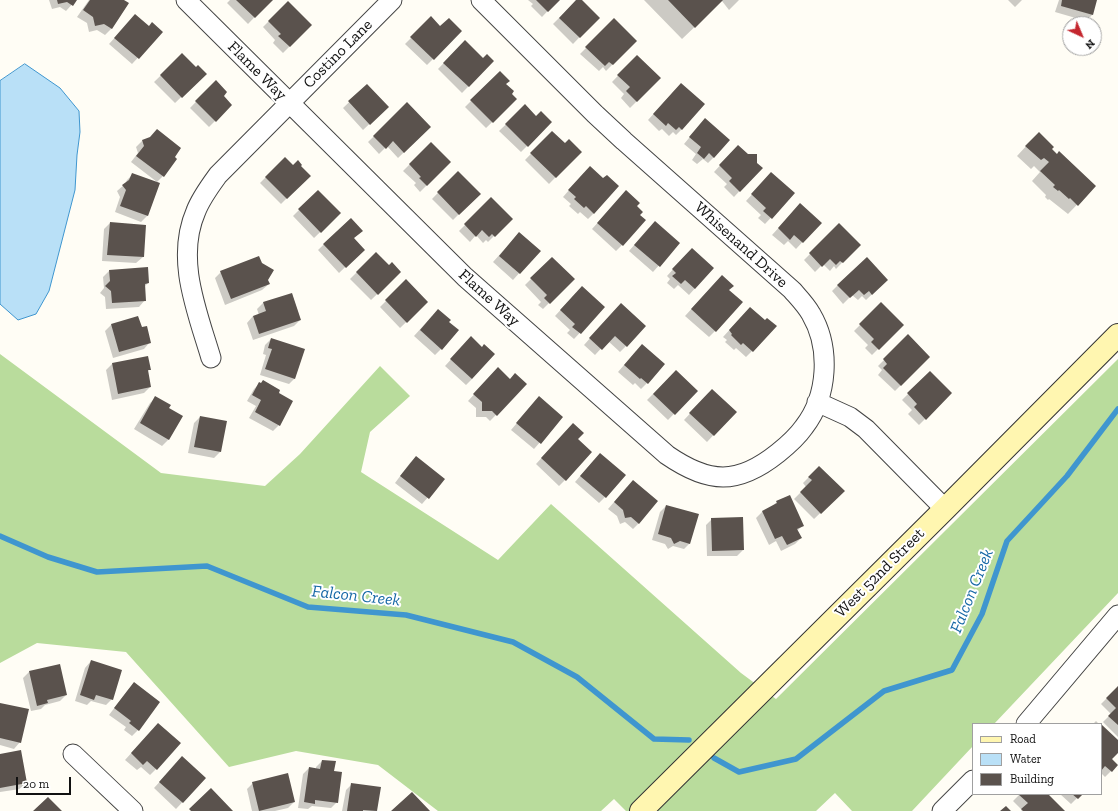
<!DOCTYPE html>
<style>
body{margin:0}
#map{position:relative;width:1118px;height:811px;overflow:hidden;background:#fffdf5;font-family:"Zilla Slab",serif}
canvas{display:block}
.legend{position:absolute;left:972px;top:723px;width:130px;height:72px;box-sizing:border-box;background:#fff;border:1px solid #a0a0a0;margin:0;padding:5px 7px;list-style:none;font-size:12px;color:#111}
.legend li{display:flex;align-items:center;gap:8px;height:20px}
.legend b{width:20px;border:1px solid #a0a0a0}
.north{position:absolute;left:1062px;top:16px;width:40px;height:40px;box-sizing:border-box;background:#fff;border:1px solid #a0a0a0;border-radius:50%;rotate:136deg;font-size:11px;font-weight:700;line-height:16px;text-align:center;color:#111}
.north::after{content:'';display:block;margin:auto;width:14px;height:18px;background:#c4262e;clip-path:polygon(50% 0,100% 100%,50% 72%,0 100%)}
.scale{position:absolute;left:16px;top:777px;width:55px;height:18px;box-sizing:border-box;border:2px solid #111;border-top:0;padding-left:5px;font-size:12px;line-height:14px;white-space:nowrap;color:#111;-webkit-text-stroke:3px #fff;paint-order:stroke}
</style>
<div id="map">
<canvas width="1118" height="811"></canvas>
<ul class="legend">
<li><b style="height:5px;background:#fff6b0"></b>Road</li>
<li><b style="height:11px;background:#b9e0f7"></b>Water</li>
<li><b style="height:11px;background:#5a524d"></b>Building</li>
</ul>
<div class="north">N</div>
<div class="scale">20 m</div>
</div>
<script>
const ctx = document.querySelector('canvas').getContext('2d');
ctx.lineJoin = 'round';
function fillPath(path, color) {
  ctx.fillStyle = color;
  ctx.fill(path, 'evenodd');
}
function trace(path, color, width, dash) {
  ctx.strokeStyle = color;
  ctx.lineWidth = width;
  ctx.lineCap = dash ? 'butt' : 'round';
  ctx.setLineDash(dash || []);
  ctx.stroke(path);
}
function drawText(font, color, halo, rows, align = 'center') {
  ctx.font = font + ' "Zilla Slab",serif';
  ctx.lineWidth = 4;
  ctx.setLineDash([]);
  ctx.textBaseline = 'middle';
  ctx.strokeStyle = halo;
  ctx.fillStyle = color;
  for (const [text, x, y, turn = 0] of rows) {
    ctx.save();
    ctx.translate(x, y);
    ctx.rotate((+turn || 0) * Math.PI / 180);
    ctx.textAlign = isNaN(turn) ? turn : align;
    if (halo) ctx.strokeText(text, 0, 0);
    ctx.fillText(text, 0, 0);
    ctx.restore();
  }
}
fillPath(new Path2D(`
 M0 354 161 473 265 486 300 454 380 366 410 396 370 432 361 472 498 560 551 504 741 673 776 699 1118 359V593L994 724H973V746L912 811H852L835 793 816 811H626L614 799 601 811H438L378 765 296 751 229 767 126 652 37 643 0 663Z`), '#b9dc9c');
const water = new Path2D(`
 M25 64 60 88 79 111 80 132 77 155 75 190 49 291 36 314 18 320 0 304V81Z`);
fillPath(water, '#b9e0f7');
trace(water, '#3f96cf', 1);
fillPath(new Path2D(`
 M49 0H76L66 11 60 7 52 9Z
 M89 0H123L128 4 111 29 105 35 97 30 89 32 87 23 77 17Z
 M230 0H271L248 24 227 3Z
 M528 0H558L542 17 531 6 533 4Z
 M577 0H580L598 18 573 44 553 24Z
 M644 0H739L729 10 722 1 682 39Z
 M1008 0H1022L1015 7Z
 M1059 0H1096L1092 15 1086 21 1055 12Z
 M288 2 311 25 283 53 273 43 275 40 263 27Z
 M431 18 440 27 461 31 427 65 405 44Z
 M614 20 636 41 606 71 603 67 599 71 580 54Z
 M129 22 162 32 132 64 109 44Z
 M465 41 483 59 493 61 462 93 438 69Z
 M182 55 196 69 205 74 175 103 154 82Z
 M637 56 660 78 630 108 621 98 624 94 612 82Z
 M500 72 510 94 516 99 486 128 465 107Z
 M216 81 222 96 231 105 209 127 190 108Z
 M367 85 381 113 363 130 343 108Z
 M675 90 682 129 676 135 673 132 669 136 662 129 659 131 648 120Z
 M407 104 430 127 398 158 387 146 379 154 368 142Z
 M525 106 536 117 551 122 521 152 499 131Z
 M699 126 714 157 708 163 703 159 697 164 692 160 696 154 684 144Z
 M552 132 565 145 580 152 549 184 525 160Z
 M142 141 176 159 163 176 157 182 131 162 138 153 136 147Z
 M431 143 450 162 420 192 414 185 416 183 403 171Z
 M1029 143 1050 149 1095 186 1068 214 1049 199 1048 200 1045 197 1046 195 1032 181 1040 172 1034 166 1031 169 1017 156Z
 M738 146 761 168 734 197 724 187 727 184 714 172Z
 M285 158 293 166 309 176 281 204 260 183Z
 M458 172 479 194 453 220 432 199Z
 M584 173 603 179 594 213 588 219 580 212 578 214 569 206 571 204 563 197Z
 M133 174 159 184 147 216 141 222 115 212 120 197 117 191 125 184 127 180Z
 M765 180 793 194 765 224 758 218 761 215 746 201Z
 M318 191 340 213 314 238 293 216Z
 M620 198 636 206 622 245 616 251 592 229Z
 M491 199 511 219 488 242 486 240 483 243 476 235 470 242 459 231Z
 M794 211 820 223 796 249 788 241 784 245 772 235Z
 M350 219 353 239 363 250 339 273 318 250Z
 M110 223 145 226 143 257 136 263 102 261 104 229Z
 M839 225 859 245 836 269 834 266 830 271 823 264 815 272 804 260Z
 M649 228 679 243 653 272 629 251Z
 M519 233 539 251 513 280 493 262Z
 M376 253 389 266 400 272 371 300 350 279Z
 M686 255 713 268 689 295 678 285 674 289 667 283 670 279 667 276Z
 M552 258 573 279 543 309 538 305 541 302 525 285Z
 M109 271 148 283 144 287 145 300 139 307 106 309 105 297 100 293 104 288 103 277Z
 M221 272 267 280 269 284 262 290 225 305 215 278Z
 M887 280 866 300 862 296 858 300 852 295 843 304 832 291 838 285Z
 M406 281 427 302 400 328 380 307Z
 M716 282 728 290 715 331 709 337 685 316Z
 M576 293 604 307 574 339 567 333 570 330 555 316Z
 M292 294 300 320 294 326 253 340 247 323 253 316 259 315 257 309 263 303Z
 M881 304 902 325 872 355 865 348 868 345 854 331Z
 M615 310 626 346 620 352 608 341 595 355 584 345Z
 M744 314 752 351 746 357 736 348 734 350 725 342 727 340 723 337Z
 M432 316 441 349 435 355 414 336Z
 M111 325 141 329 150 342 144 349 113 358 105 331Z
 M908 336 929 357 895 391 878 375 882 370 878 366Z
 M271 339 295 378 289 384 260 375 266 355 263 354 265 345Z
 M465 344 472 379 466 385 445 366Z
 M636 351 647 383 641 389 635 383 633 385 618 372Z
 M147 357 150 369 147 372 150 387 144 393 112 400 106 370 112 364Z
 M676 371 696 391 668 420 647 400Z
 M930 372 951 393 919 425 908 414 912 410 902 400Z
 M492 375 526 384 490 421 486 417H476V408L468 401Z
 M260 383 292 402 279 425 273 431 249 418 256 406 247 401 254 389Z
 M712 390 735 412 707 442 684 420Z
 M156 397 167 409 168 440 162 446 134 429 150 403Z
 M533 404 562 417 534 449 511 430Z
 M200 417 220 452 214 458 188 453 194 423Z
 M567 430 577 439 565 480 559 486 536 464Z
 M416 457 444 479 422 504 395 483 410 463Z
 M594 460 605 497 599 503 575 482Z
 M819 467 843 491 814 519 794 499 806 487 803 483Z
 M627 487 639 523 633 529 625 522 620 524 617 516 608 509Z
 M777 502 803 525 797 531 801 538 795 544 781 551 776 541 769 545 756 518 762 512 771 507Z
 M666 506 690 543 684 549 673 546 668 549 665 544 652 540 660 512Z
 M712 519 743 550 737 556H707L706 525Z
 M91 661 112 699 106 705 91 701 87 705 75 701 85 668Z
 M29 672 66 695 60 701 45 705 41 709 31 711 23 678Z
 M134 684 138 730 132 736 124 730 126 727 109 715 128 690Z
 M1118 687V737L1103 722 1111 714 1101 704Z
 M0 704 20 742 14 749 0 745Z
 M1096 721 1099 724H1093Z
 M1101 725 1118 742V751L1110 759 1117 765 1105 777 1101 773Z
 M152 730 156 769 150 775 141 767 137 770 125 760Z
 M0 755 26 783 20 789 0 792Z
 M322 761 333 771 337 802 331 808 312 806 308 809 298 808 303 774 309 768 316 769V767Z
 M176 764 205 778 176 809 154 788Z
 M253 783 294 802 288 808 275 811H252L247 789Z
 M352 784 380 788 376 811H342L346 790Z
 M1020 794H1046L1063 811H1021L1022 810 1013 801Z
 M1060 794H1081L1071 804Z`), '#0003');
trace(new Path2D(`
 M0 536 48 557 97 572 207 566 308 607 406 615 513 642 577 677 654 739 689 740
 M714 758 739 772 796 759 884 691 952 670 982 614 1007 541 1067 476 1118 409`), '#3f96cf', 5.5);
fillPath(new Path2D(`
 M57 0H77L73 6 67 2 58 4Z
 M90 0H124L129 3 112 29 104 24 95 26 93 17 83 10Z
 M236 0H273L255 18Z
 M536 0H560L548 12Z
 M576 0H582L600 18 580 38 559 18Z
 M668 0H723L695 28Z
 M1062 0H1097L1093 15 1061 6Z
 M288 1 312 25 290 47 278 36 281 34 268 21Z
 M135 14 149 26 152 22 163 32 139 59 114 38Z
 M431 16 440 26 449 18 462 31 434 60 410 37Z
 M614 18 637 41 613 65 609 62 605 66 585 47Z
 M465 40 483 58 487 54 494 61 469 87 443 63Z
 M182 53 196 67 198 65 207 74 182 98 160 75Z
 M637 55 661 78 637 102 626 91 630 87 617 75Z
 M500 71 510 81 506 84 514 91 512 94 517 99 493 123 470 100Z
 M216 80 227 92 224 96 232 105 216 122 195 101Z
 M681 83 705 104 682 130 679 127 676 130 668 123 666 126 653 114Z
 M367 84 389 107 370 125 348 101Z
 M407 102 431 127 404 153 393 141 386 149 373 136Z
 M525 104 536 116 541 111 552 122 528 147 505 124Z
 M705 118 730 140 714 158 709 153 704 159 697 153 701 147 689 137Z
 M157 129 181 148 175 157 177 159 164 177 136 156 144 146 142 140 150 137Z
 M552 131 565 143 569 139 582 152 556 178 530 153Z
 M1039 132 1054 147 1052 149 1057 154 1059 151 1096 186 1078 206 1070 198 1069 199 1059 190 1058 191 1053 187 1055 185 1040 171 1049 162 1044 158 1041 160 1025 146Z
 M431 142 451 162 427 186 419 178 421 177 409 164Z
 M738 145 748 154H757V163L763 168 740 192 729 181 732 178 719 165Z
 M285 157 293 165 298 160 302 165 301 166 311 176 287 199 265 177Z
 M590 166 603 178 607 175 619 186 594 214 586 206 584 208 574 199 576 197 568 190Z
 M458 171 481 194 459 215 437 192Z
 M771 172 795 193 772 219 763 211 766 208 751 194Z
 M132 173 160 183 148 216 120 206 126 190 122 185 129 180Z
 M318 190 341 213 321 233 298 209Z
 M626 190 640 203 637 206 643 212 640 215 646 220 623 246 597 223Z
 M491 197 513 219 495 237 492 234 489 237 482 230 476 237 464 224Z
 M800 203 822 223 803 243 794 235 790 240 778 228Z
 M351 218 363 231 354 238 365 250 346 268 323 244Z
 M655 221 680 243 660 267 634 245Z
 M110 222 146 225 144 257 107 255Z
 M839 223 861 245 843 263 840 261 836 265 830 259 822 267 809 253Z
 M519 232 541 251 520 274 499 256Z
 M692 248 714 268 695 289 685 280 681 284 672 276 676 273 672 269Z
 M376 252 389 265 392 262 401 272 378 295 356 272Z
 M259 256 262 263 274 270 268 280 270 284 231 299 220 271Z
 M552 257 575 279 550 304 544 298 547 295 530 278Z
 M867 257 888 280 872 295 869 291 864 295 859 290 850 298 837 285Z
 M148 267 149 283 145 284 146 301 112 303 111 291 105 286 110 281 109 270Z
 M722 275 734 286 729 290 743 302 716 332 691 309Z
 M406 279 428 302 407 323 385 300Z
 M582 286 605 307 581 334 572 327 575 324 560 310Z
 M292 293 301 320 259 334 253 316 266 311 263 302Z
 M881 302 904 325 879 350 871 342 874 339 859 324Z
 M621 303 646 326 627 347 615 336 602 350 589 338Z
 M750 307 765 320 767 318 777 326 753 352 743 343 741 345 731 335 732 334 729 330Z
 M438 309 451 320 449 322 459 330 442 350 420 330Z
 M138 316 142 327 147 326 151 343 119 352 111 324Z
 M908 334 930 357 901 386 883 368 887 364 883 359Z
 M471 336 482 347 484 344 495 354 472 379 450 359Z
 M271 338 305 349 295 379 265 369 272 349 268 348Z
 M642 344 665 364 648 384 641 378 640 379 624 365Z
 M148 356 151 370H148L151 387 118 394 112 363Z
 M498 367 510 379 515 373 527 384 497 416 492 411H482V402L473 394Z
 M676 370 698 391 675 415 653 394Z
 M930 371 952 393 926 420 914 407 917 404 907 393Z
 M263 380 280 390 279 393 293 401 280 426 255 412 261 400 252 395 259 382 261 383Z
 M712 389 737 412 714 436 689 413Z
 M155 396 171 405 169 408 183 416 169 440 140 423Z
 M539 396 563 417 541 444 516 423Z
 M200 416 227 421 221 452 194 447Z
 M573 423 584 433 578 439 592 452 566 481 541 458Z
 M600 453 626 475 606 498 580 476Z
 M416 456 445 479 429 499 400 476Z
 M819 466 845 491 821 514 800 492 812 480 808 477Z
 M633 480 658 501 639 524 631 517 625 518 623 510 614 502Z
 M790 495 804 526 797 529 802 538 787 545 782 536 775 539 762 511 777 503 776 501Z
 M666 505 699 514 690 544 680 541 674 544 671 538 658 534Z
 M743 517 744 550 712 551 711 518Z
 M91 660 122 670 113 700 96 695 94 700 80 695Z
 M60 664 67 695 47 700 48 703 37 706 29 671Z
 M134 682 160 702 139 731 129 723 131 721 114 708Z
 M1118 686V725L1108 716 1116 708 1106 698Z
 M0 703 29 709 21 743 0 738Z
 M158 723 181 743 157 770 147 761 143 765 131 753Z
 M1101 724 1118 740V753L1112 759 1118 765 1112 772 1105 766 1101 771Z
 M21 750 27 783 0 788V754Z
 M182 756 206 778 183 803 159 782Z
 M322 760 336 761 334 771 342 772 338 803 315 800V804L304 802 309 767 320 769Z
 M288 773 295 802 259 811 252 782Z
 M351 783 381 787 377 811 363 810V811H347Z
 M211 788 233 811H191L189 809Z
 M412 792 430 811H391Z
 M1018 794H1048L1065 811H1023L1021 809 1028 803Z
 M1072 794H1083L1078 799Z
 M48 797 62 811H33Z
 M1006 806 1011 811H1000Z`), '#5a524d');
const street = new Path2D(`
 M186 0 465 277 667 455C683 466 703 477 723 477 743 477 763 465 778 453 788 445 797 437 804 427 828 396 831 348 811 314 806 305 799 298 792 290L624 141 595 114 481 0
 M211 358C197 311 175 259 196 211 201 198 210 186 218 175L392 0
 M817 402 850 417 866 429 945 509
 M1026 724 1118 615
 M73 754 133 811
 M942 811 973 780`);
const secondary = new Path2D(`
 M641 811 945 509 1118 335`);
trace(street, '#444', 21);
trace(secondary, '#333', 24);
trace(street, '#fff', 19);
trace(secondary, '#fff6b0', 22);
drawText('16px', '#111', '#fff', [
 ["Costino Lane",338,54,-45],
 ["Flame Way",257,71,45],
 ["Whisenand Drive",741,245,42],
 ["Flame Way",489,298,42],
 ["West 52nd Street",880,573,-45]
]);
drawText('italic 17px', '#1768a6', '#fff', [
 ["Falcon Creek",972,591,-68],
 ["Falcon Creek",356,596,6]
]);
</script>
